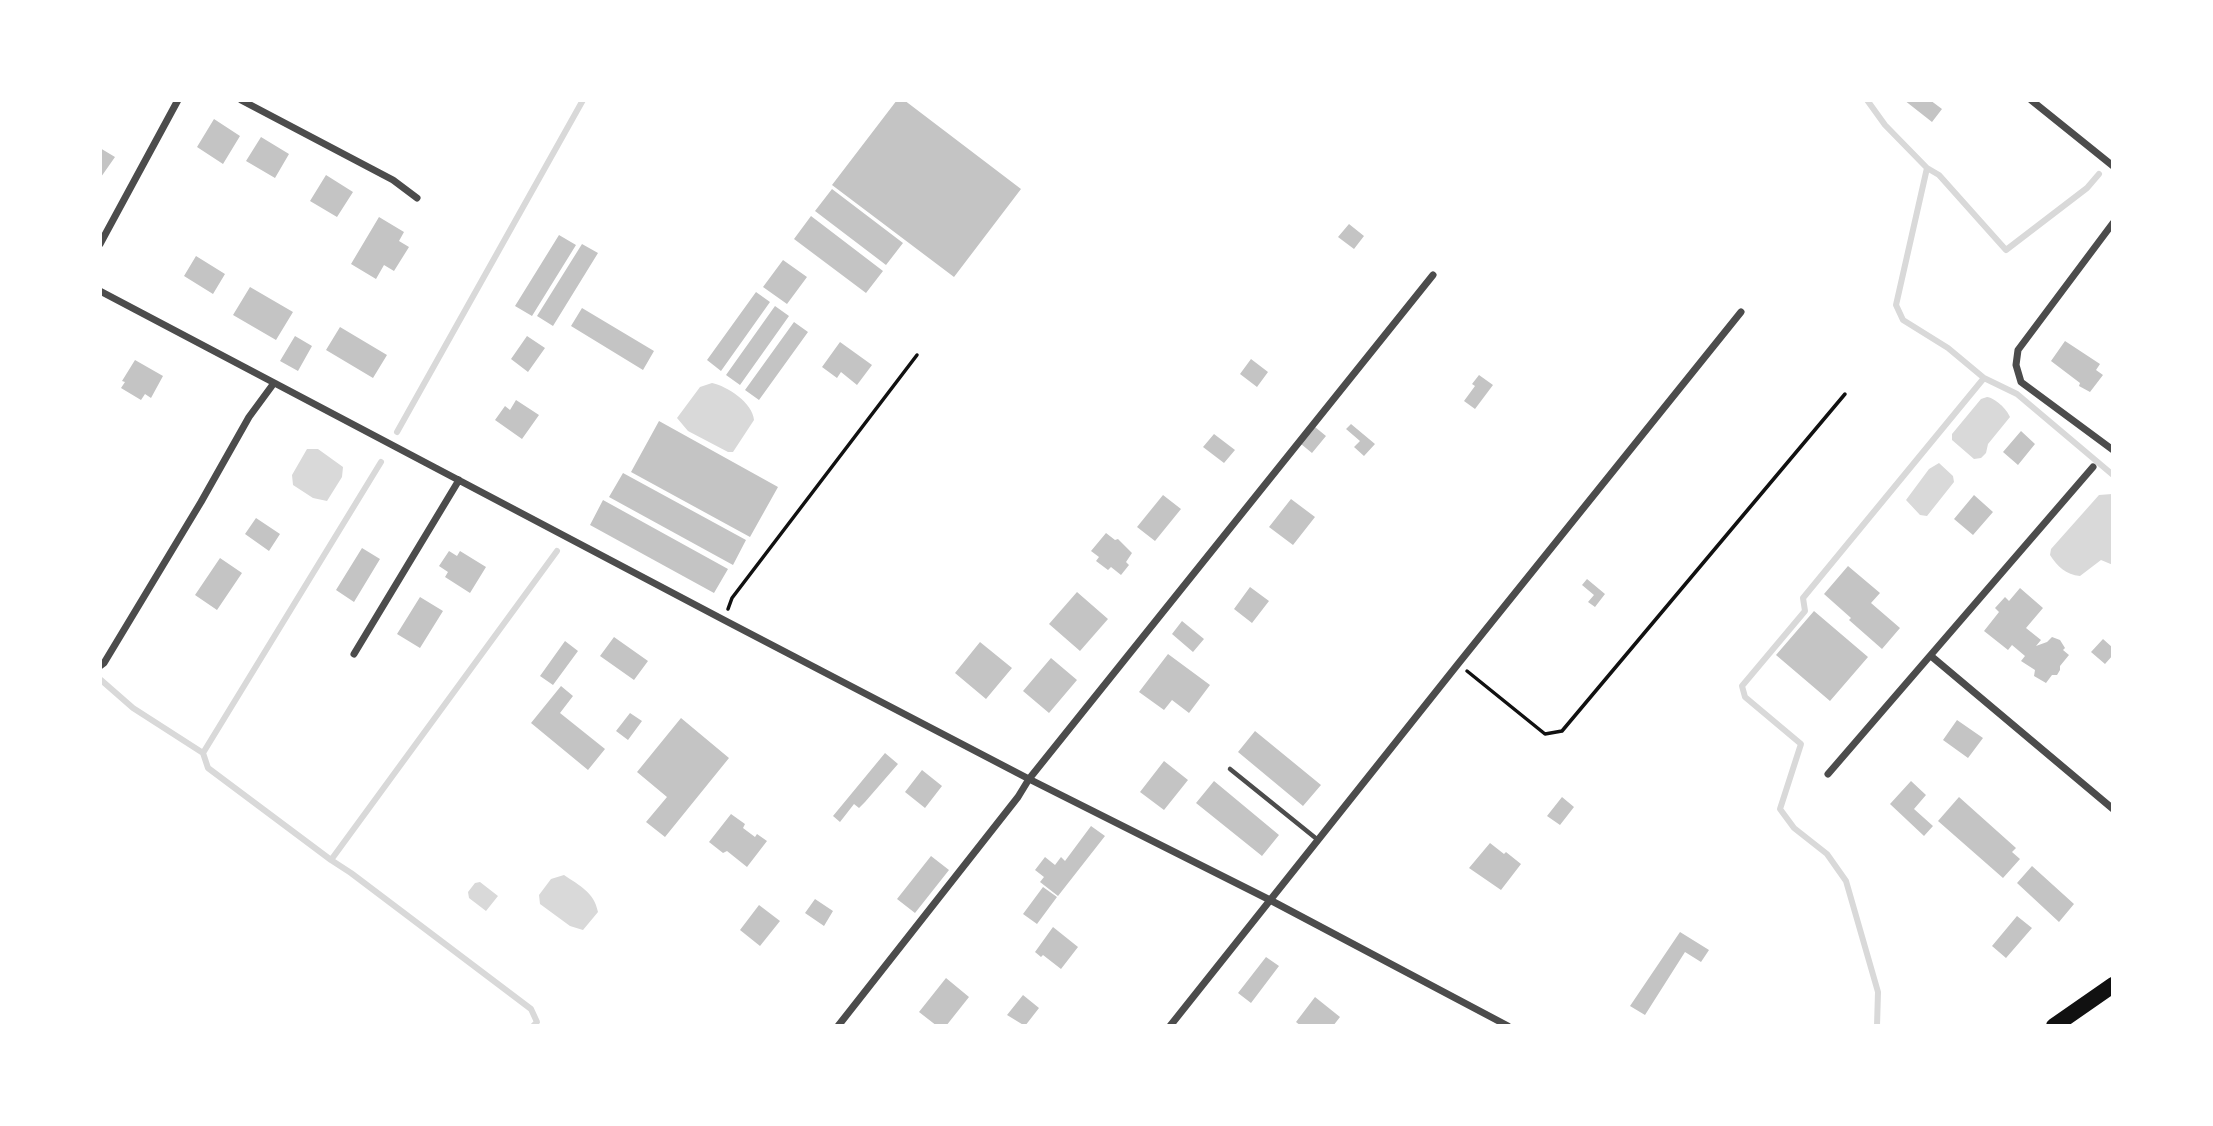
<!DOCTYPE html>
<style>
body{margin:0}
#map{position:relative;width:2213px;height:1126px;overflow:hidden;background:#fff;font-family:Raleway,sans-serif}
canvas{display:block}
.frame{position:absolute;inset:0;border:102px solid #fff;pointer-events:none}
</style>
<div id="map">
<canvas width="2213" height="1126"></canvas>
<div class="frame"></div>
</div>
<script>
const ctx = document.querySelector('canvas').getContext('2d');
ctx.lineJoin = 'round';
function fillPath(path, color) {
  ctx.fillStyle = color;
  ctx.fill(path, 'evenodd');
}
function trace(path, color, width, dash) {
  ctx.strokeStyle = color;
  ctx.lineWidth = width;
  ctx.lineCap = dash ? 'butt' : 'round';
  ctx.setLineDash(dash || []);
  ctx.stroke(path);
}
fillPath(new Path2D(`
 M712 383C727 386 753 403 754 420L733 452H728L688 431 677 418 700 387Z
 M1987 397C1995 398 2007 409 2010 417L1988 444 1986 453 1981 458 1974 459 1952 440V434L1981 399Z
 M307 449H318L343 467 342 477 327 501 313 498 293 485 292 475Z
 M1939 463 1953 476 1954 482 1927 516 1920 515 1906 500 1929 469Z
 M2112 494 2113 565 2101 560 2080 576C2066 575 2057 566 2050 555L2051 549 2099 495Z
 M564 875C580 886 594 892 598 912L583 930 570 926 540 904 539 895 551 879Z
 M480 882 498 896 486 911 469 898 468 892 475 883Z`), '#d9d9d9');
trace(new Path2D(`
 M1867 100 1885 125 1927 168 1896 305 1903 320 1948 348 1984 378 2017 394 2113 475
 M1927 168 1939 175 2006 250 2087 188 2099 174
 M397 432 583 100
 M381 462 203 753 208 768 331 860 557 551
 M101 680 133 708 203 753
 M331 860 351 873 531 1009 537 1022 533 1026
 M1877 1026 1878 992 1846 881 1827 854 1794 828 1780 809 1801 744 1745 697 1742 686 1805 611 1803 598 1984 378`), '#d9d9d9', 6);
fillPath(new Path2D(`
 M897 100H904L1021 189 954 277 832 185Z
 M1904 100H1930L1942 109 1932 122Z
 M214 119 240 136 223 164 197 147Z
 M261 137 289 154 275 178 246 161Z
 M100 148 115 157 101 177 100 176Z
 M326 175 353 192 337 217 310 201Z
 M832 189 903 243 886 265 815 211Z
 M811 216 883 271 866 293 794 239Z
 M379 217 404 232 399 241 409 247 394 271 384 265 376 279 351 264Z
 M1349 224 1364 236 1354 249 1338 237Z
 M559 235 576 245 532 316 515 306Z
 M582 244 598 253 553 326 537 316Z
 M196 256 225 274 213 294 184 276Z
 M783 260 807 277 787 304 763 287Z
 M250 287 293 312 276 340 233 315Z
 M756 292 770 302 721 371 707 360Z
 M775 306 789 316 740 385 726 375Z
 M582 308 654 351 643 370 571 326Z
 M794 322 808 332 759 400 745 390Z
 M340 327 387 355 373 378 326 350Z
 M295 336 312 346 298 371 280 361Z
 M527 336 545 348 528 372 511 359Z
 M2065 341 2100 364 2096 370 2103 375 2090 392 2079 386 2080 383 2051 361Z
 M840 342 872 365 857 385 841 372 837 378 822 367Z
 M1251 359 1268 372 1257 387 1240 374Z
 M135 360 163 376 151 398 145 394 141 400 121 388 125 382 122 381Z
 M1479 375 1493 385 1475 409 1464 401 1475 386 1472 384Z
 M516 400 539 415 522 439 495 420 505 406 510 410Z
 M659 421 778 487 750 537 631 472Z
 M1351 424 1375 444 1364 456 1354 447 1360 441 1346 429Z
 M1315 427 1326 436 1312 453 1301 444Z
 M2021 431 2035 444 2018 465 2003 452Z
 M1214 434 1235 450 1224 463 1203 447Z
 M623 473 746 540 733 565 609 497Z
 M1163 495 1181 509 1155 541 1137 527Z
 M1974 495 1993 512 1973 535 1954 519Z
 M1291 499 1315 517 1293 545 1269 527Z
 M603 500 728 569 714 593 590 525Z
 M256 518 280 534 269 551 245 534Z
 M1106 533 1115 540 1118 539 1132 553 1126 562 1129 565 1121 575 1111 567 1108 570 1096 561 1099 557 1091 551Z
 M362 548 380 559 354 602 336 590Z
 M449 551 457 556 460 551 486 567 470 593 445 577 448 572 439 566Z
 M220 558 242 573 217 610 195 595Z
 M1848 566 1880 593 1871 603 1900 628 1882 649 1849 620 1851 618 1824 594Z
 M1587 579 1605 594 1595 607 1588 602 1594 595 1582 585Z
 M1250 587 1269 601 1252 623 1234 609Z
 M2020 588 2043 608 2026 628 2041 640 2036 646 2047 642 2052 637 2060 640 2065 648 2063 650 2069 655 2060 666V670L2057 675H2052L2046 683 2034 676 2035 670 2021 661 2025 656 2012 645 2008 650 1984 631 1999 612 1995 608 2005 597 2009 601Z
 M1077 592 1108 619 1080 651 1049 624Z
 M420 597 443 611 420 648 397 634Z
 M1814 611 1868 657 1830 701 1776 655Z
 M1182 621 1204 639 1193 652 1172 634Z
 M614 637 648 661 634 680 600 656Z
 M2103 639 2113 648V655L2105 664 2091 652Z
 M565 641 578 651 553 685 540 676Z
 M980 642 1012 668 986 699 955 673Z
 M1168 654 1210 685 1189 713 1172 700 1164 710 1139 692Z
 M1051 658 1077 680 1049 713 1023 691Z
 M561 686 573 696 560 713 605 749 588 770 531 723Z
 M630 713 642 721 628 740 616 731Z
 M681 718 729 758 665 837 646 822 667 797 637 772Z
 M1957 720 1983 738 1968 758 1943 740Z
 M1255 731 1321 785 1303 806 1238 752Z
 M885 753 898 764 865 802 859 808 854 804 840 822 833 816Z
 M1164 761 1188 780 1164 810 1140 792Z
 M922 770 942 786 925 808 905 792Z
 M1214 781 1279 835 1262 856 1196 803Z
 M1911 781 1926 795 1914 809 1933 826 1924 836 1890 804Z
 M1562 797 1574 807 1560 825 1547 816Z
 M1959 797 2016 848 2012 852 2020 859 2003 878 1938 821Z
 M731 814 745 824 743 828 755 837 757 834 767 841 747 867 727 851 723 853 709 842Z
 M1091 826 1105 836 1058 896 1040 882 1044 877 1035 870 1045 857 1055 865 1061 857 1065 861Z
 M1490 843 1504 854 1506 852 1521 864 1501 890 1469 868Z
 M931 856 949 870 915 913 897 899Z
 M2032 866 2074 904 2059 922 2017 883Z
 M1043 887 1057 897 1037 924 1023 914Z
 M815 899 833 911 824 926 805 913Z
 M759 905 780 921 760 946 740 930Z
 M2017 916 2032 928 2006 958 1992 946Z
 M1053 927 1078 947 1061 969 1043 955 1041 957 1035 952Z
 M1680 932 1709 950 1701 962 1685 952 1645 1015 1630 1006Z
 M1266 957 1279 966 1251 1003 1238 993Z
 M946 978 969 997 946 1026H937L919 1012Z
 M1023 995 1039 1008 1025 1026 1007 1015Z
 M1315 997 1340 1017 1333 1026H1301L1296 1022Z`), '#c4c4c4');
trace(new Path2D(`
 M728 609 732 598 917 355
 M1467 671 1545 734 1562 731 1845 394`), '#111', 3.5);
trace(new Path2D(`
 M1230 769 1318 840`), '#4c4c4c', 4.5);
trace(new Path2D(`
 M241 100 393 180 417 198
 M2031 100 2113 166
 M2113 223 2018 350 2016 365 2021 382 2113 450
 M100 244 178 100
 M100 291 724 620 1029 779 1270 900 1508 1026
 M354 654 459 480
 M1931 656 2113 809
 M100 666 104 663 201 502 249 417 274 383
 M1828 774 2093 467
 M838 1026 1018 797 1029 779 1433 275
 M1170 1026 1458 664 1741 312`), '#4c4c4c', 7);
trace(new Path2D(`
 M2054 1026 2113 985`), '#111', 16);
</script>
